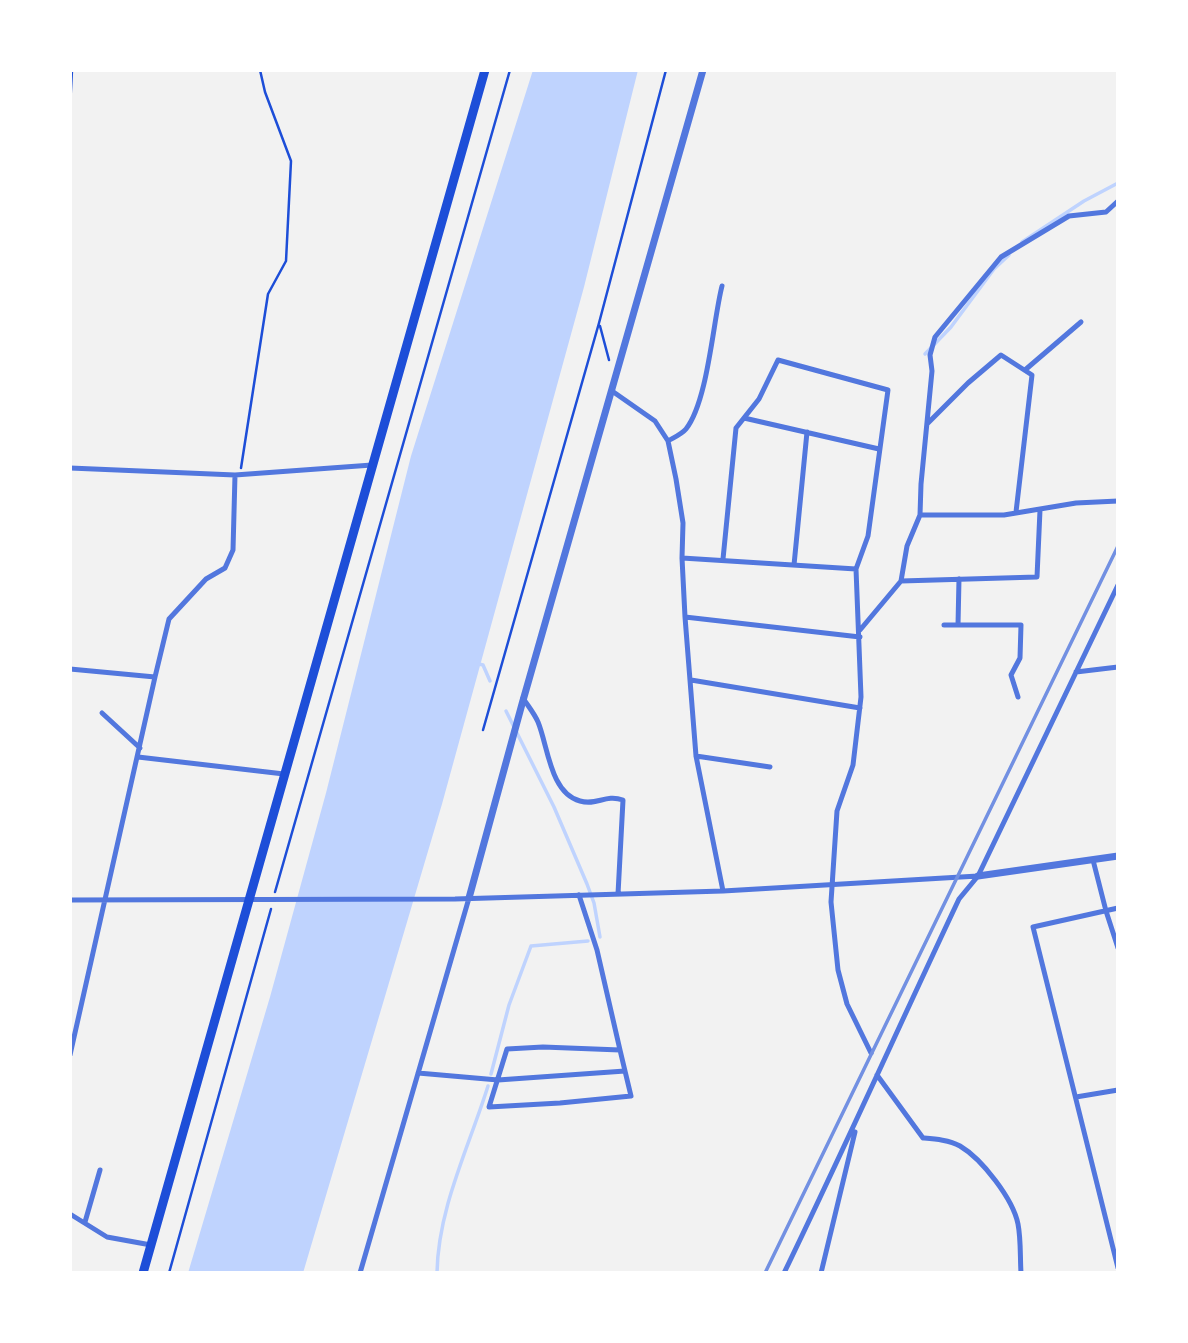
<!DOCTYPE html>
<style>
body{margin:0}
#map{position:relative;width:1188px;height:1343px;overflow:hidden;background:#f2f2f2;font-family:Quicksand,sans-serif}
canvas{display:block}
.frame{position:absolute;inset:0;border:72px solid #fff;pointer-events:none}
</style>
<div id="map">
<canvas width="1188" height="1343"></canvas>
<div class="frame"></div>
</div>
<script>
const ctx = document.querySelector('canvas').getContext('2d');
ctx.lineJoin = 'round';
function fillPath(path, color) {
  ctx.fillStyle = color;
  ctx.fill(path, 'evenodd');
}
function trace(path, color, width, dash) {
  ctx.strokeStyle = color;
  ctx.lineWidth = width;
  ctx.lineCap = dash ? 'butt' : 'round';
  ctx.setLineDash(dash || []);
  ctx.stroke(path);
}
fillPath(new Path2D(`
 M533 70H638L584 287 442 804 303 1273H188L270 997 326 793 411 456Z`), '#bfd3fe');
trace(new Path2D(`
 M1022 242 1084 201 1118 183
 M925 354 951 327 994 269 1009 255
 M479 664 483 665 490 681
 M506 711 554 807 587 884 594 903 600 937
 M491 1074 509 1005 531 946 588 941
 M437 1273C438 1208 469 1147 488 1086`), '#bfd3fe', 3.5);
trace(new Path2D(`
 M70 108 72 70
 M600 326 609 360
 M241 468 268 294 286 261 291 161 265 92 260 70
 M483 730 599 323 666 70
 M275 892 510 70
 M169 1273 271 909`), '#1d4ed8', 2.5);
trace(new Path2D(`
 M1025 370 1081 322
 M612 391 655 421 668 441 676 479 683 523 682 558 685 617 696 756 723 891
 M744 418 879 449
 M928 423 968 383 1001 355 1032 375 1016 512
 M668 441C673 438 682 434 686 429 708 401 713 321 722 286
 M70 468 235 475 372 465
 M920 515H1004L1076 503 1118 501
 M682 558 856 569 861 697 853 765 837 811 831 902 838 970 847 1004 871 1053
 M723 559 736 428 759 399 778 360 888 390 868 536 856 569
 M794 565 807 432
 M901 581 1037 577 1040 510
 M685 617 860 637
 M944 625H1021L1020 658 1011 675 1018 697
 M958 625 959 579
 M860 630 901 581 907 546 920 515 921 484 932 371 930 355 935 337 1001 257 1069 216 1106 212 1118 201
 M70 669 155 677 70 1055
 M1076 672 1118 667
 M155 677 169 619 206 579 225 568 233 550 235 475
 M691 680 860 708
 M523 698C528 706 534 713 538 722 548 746 550 793 580 801 597 806 605 794 623 800L618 894
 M102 713 140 748
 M696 756 770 767
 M138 757 284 774
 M1093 860 1106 911 1118 948
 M579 895 597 950 620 1050
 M70 900 455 899 723 891 978 876
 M1118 908 1033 927 1118 1268
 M418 1073 498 1080 625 1071 631 1096 560 1103 489 1107 507 1049 543 1047 620 1050 625 1071
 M877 1075 923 1138C935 1139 949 1140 960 1146 982 1159 1013 1199 1018 1224 1021 1239 1020 1257 1021 1273
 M1076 1097 1118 1090
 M70 1214 107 1237 151 1245
 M85 1222 100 1170
 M360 1273 469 898
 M784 1273C844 1149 900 1024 959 899L978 876 1118 585
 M821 1273 855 1132`), '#5277de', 5);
trace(new Path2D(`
 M978 876 1118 856
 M469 898 522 704 703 70`), '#5277de', 7);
trace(new Path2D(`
 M143 1273 485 70`), '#1d4ed8', 9);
trace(new Path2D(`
 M765 1273 1118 546`), '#7290e2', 3.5);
</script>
